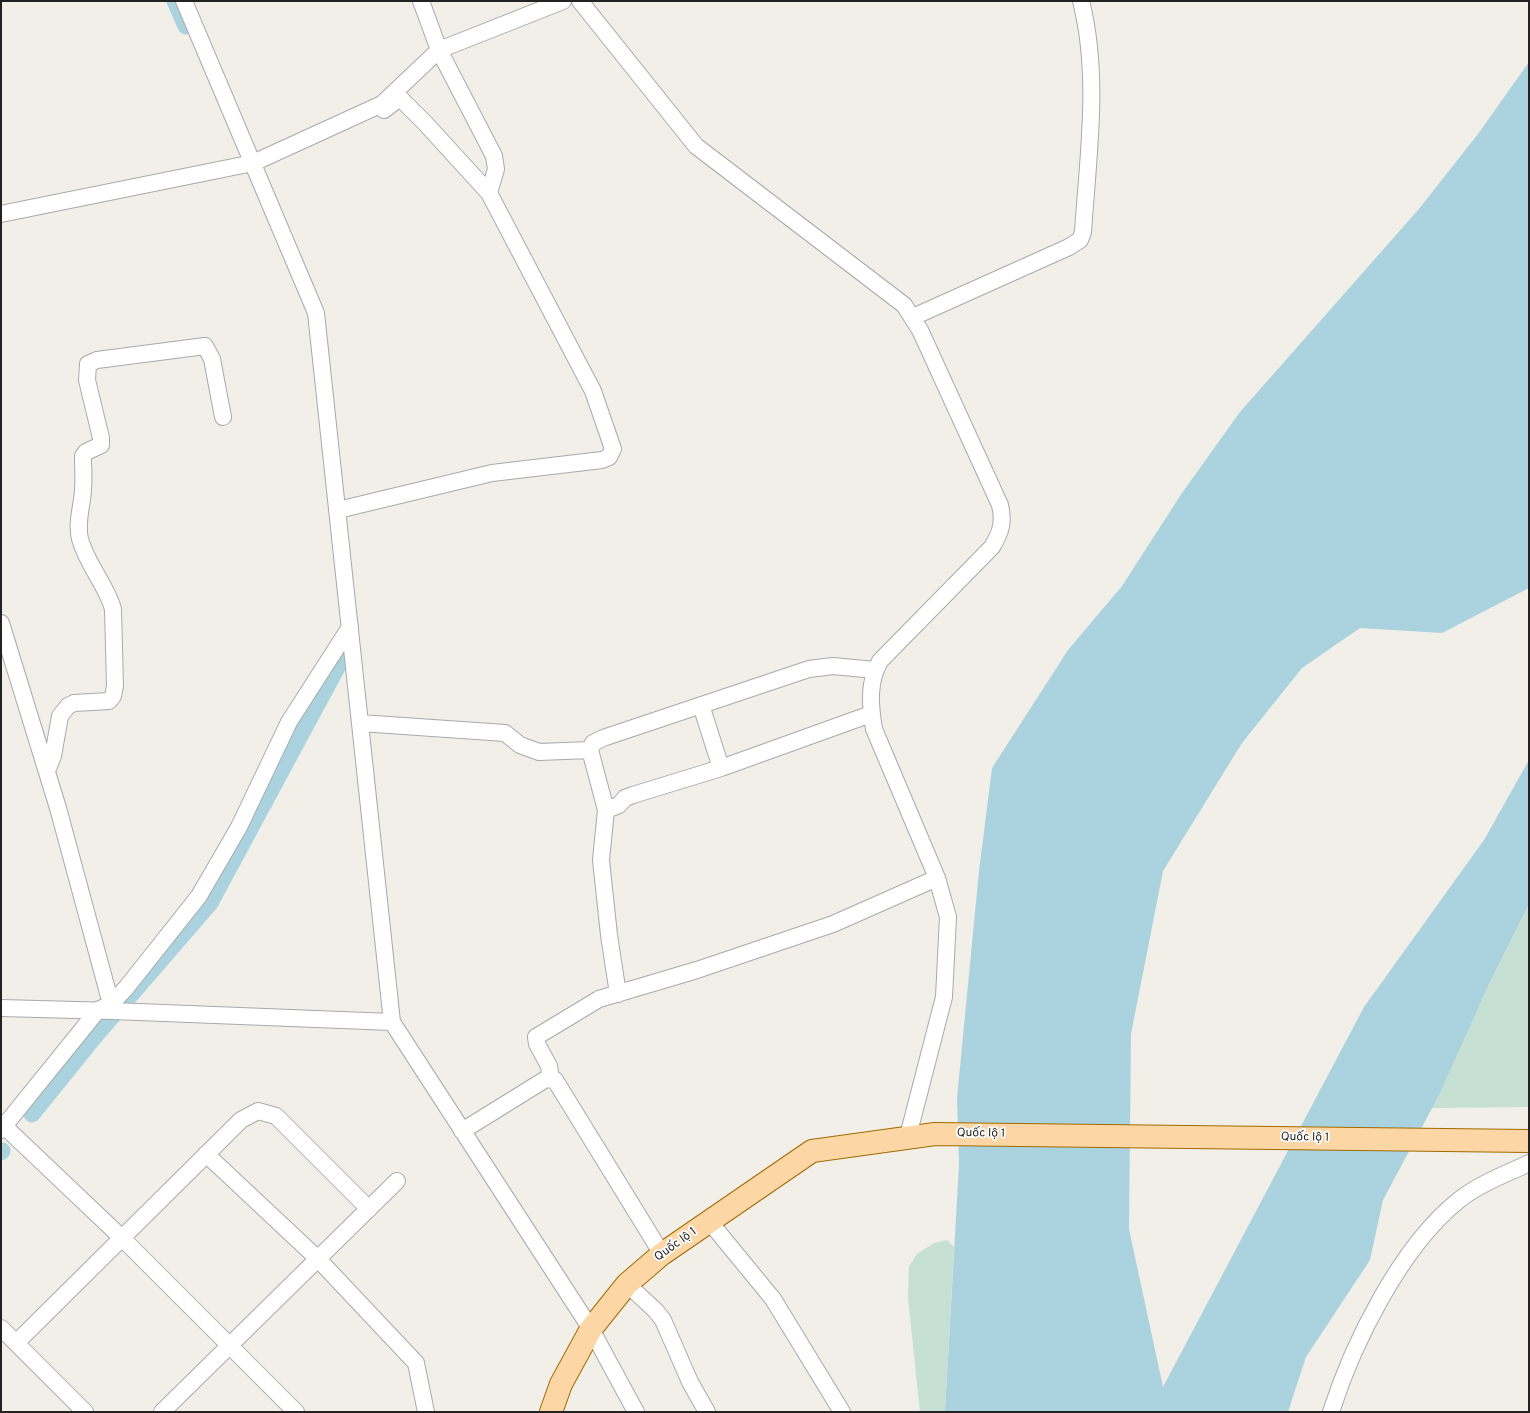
<!DOCTYPE html>
<meta charset="utf-8">
<style>
body{margin:0}
#map{position:relative;width:1530px;height:1413px;overflow:hidden;background:#f2efe9;font-family:Overpass,sans-serif}
canvas{display:block}
.frame{position:absolute;inset:0;border:2px solid #222;pointer-events:none}
</style>
<div id="map">
<canvas width="1530" height="1413"></canvas>
<div class="frame"></div>
</div>
<script>
const ctx = document.querySelector('canvas').getContext('2d');
ctx.lineJoin = 'round';
function fillPath(path, color) {
  ctx.fillStyle = color;
  ctx.fill(path, 'evenodd');
}
function trace(path, color, width, dash) {
  ctx.strokeStyle = color;
  ctx.lineWidth = width;
  ctx.lineCap = dash ? 'butt' : 'round';
  ctx.setLineDash(dash || []);
  ctx.stroke(path);
}
function drawText(font, color, halo, rows, align = 'center') {
  ctx.font = font + ' Overpass,sans-serif';
  ctx.lineWidth = 3.5;
  ctx.setLineDash([]);
  ctx.textBaseline = 'middle';
  ctx.strokeStyle = halo;
  ctx.fillStyle = color;
  for (const [text, x, y, turn = 0] of rows) {
    ctx.save();
    ctx.translate(x, y);
    ctx.rotate((+turn || 0) * Math.PI / 180);
    ctx.textAlign = isNaN(turn) ? turn : align;
    if (halo) ctx.strokeText(text, 0, 0);
    ctx.fillText(text, 0, 0);
    ctx.restore();
  }
}
fillPath(new Path2D(`
 M1529 904V1107L1432 1108 1489 984Z
 M947 1240 954 1247 945 1412H920L908 1298 909 1266 917 1254 934 1243Z`), '#c6e0d4');
fillPath(new Path2D(`
 M1529 62V588L1442 633 1360 628 1302 668 1242 743 1163 871 1131 1034 1129 1229 1163 1387 1364 1007 1484 840 1529 760V904L1489 984 1438 1097 1383 1200 1370 1260 1306 1357 1288 1412H945L959 1164 957 1098 979 871 992 768 1068 650 1122 586 1182 493 1240 412 1418 210 1478 134Z`), '#aad3df');
trace(new Path2D(`
 M175 1 186 26
 M32 1114 95 1036 210 903 342 658
 M1 1152 2 1151`), '#aad3df', 17);
const street = new Path2D(`
 M184 1 316 313 392 1022 591 1329 636 1412
 M580 1 696 146 904 305 920 330 1000 505C1004 522 1001 532 992 547L880 661C868 683 870 704 874 729L937 878 948 917 944 997 908 1136
 M384 110 397 100 401 99 425 123 489 193
 M1 214 253 163 382 104 439 50 563 1
 M913 317 1069 247 1080 240 1083 232C1088 155 1100 76 1081 1
 M338 510 492 473 602 460 609 457 613 449 593 391 489 193 496 169 494 156 439 50 421 1
 M1 623 58 808 111 1004 98 1010 1 1130
 M701 705 721 768
 M360 723 505 733 520 745 539 752 590 750
 M47 771 53 756 60 716 68 706 74 703 109 701 113 696 115 686 113 609C106 584 87 565 80 539 76 522 82 507 83 490 84 479 83 468 83 456L86 452 101 445V438L87 380 88 364 97 360 205 346 212 359 223 417
 M606 810 590 750 593 743 603 738 809 669 833 666 875 670
 M618 994 609 935 601 860 606 810 619 805 625 798 633 795 721 768 871 714
 M111 1004 126 988 199 896 239 827 289 722 350 627
 M1 1008 113 1011 392 1022
 M551 1079 549 1066 537 1044 536 1037 599 999 697 970 833 924 937 878
 M4 1126 122 1238 296 1412
 M462 1131 546 1079 555 1080 662 1254
 M206 1154 318 1259 416 1363 426 1412
 M709 1221 773 1299 842 1412
 M627 1284 656 1311 663 1320 690 1382 707 1412
 M1 1328 85 1412
 M16 1343 241 1120 258 1111 276 1116 369 1209
 M162 1412 397 1181
 M1331 1412C1353 1343 1401 1246 1459 1200 1479 1184 1506 1174 1529 1163`);
const primary = new Path2D(`
 M551 1412 561 1384 591 1329 627 1284 662 1254 812 1151 935 1134 1529 1141`);
trace(street, '#a9a9a9', 18);
trace(primary, '#a06b00', 24);
trace(street, '#fff', 16);
trace(primary, '#fcd6a4', 22);
drawText('12px', '#222', '#fff', [
 ["Quốc lộ 1",981,1134,1],
 ["Quốc lộ 1",1305,1138,1],
 ["Quốc lộ 1",676,1245,-36]
]);
</script>
